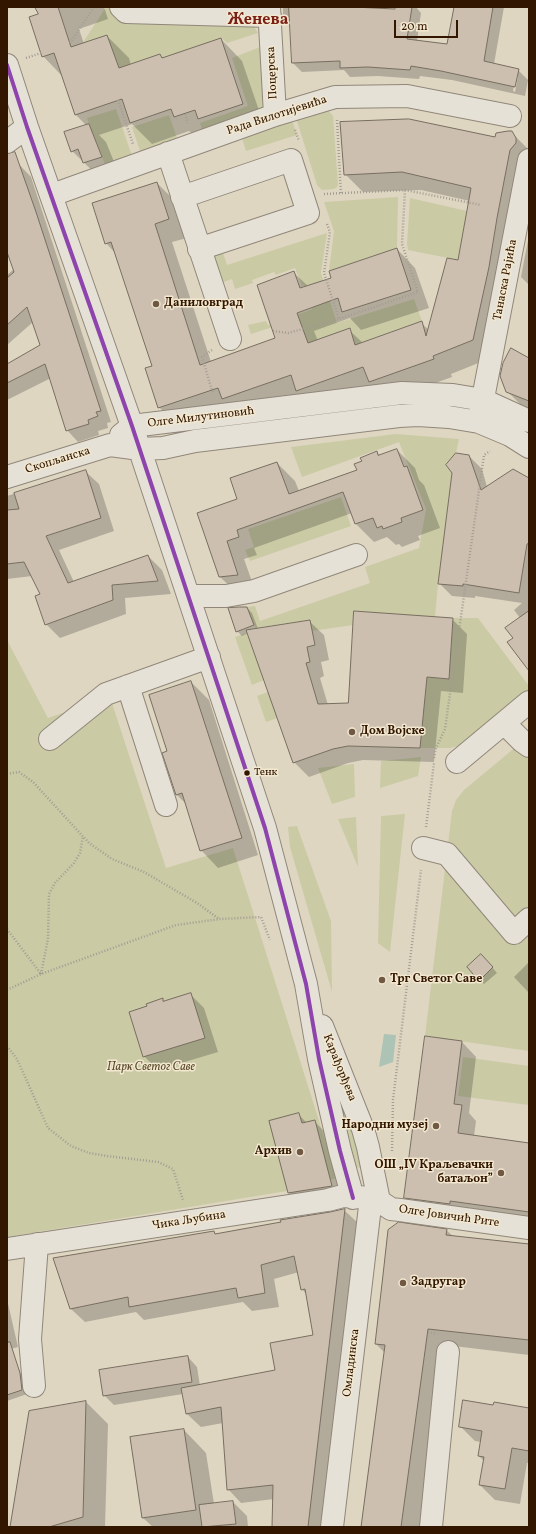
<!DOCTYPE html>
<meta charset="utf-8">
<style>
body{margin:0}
#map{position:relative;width:536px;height:1534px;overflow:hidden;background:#dfd6c2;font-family:Vollkorn,serif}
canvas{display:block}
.frame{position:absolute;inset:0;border:8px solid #321600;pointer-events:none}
.scale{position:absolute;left:394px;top:20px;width:64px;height:18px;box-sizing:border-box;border:2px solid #321600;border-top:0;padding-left:5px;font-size:12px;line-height:14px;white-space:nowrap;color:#321600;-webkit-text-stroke:3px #f2e8d0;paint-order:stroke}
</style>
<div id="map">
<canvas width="536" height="1534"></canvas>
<div class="frame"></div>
<div class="scale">20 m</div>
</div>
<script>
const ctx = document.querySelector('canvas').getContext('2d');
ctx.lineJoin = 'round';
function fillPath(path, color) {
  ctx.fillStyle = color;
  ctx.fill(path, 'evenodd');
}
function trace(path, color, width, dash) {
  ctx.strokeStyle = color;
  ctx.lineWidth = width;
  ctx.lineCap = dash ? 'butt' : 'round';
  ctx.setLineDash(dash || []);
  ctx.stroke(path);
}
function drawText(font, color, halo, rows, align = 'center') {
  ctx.font = font + ' Vollkorn,serif';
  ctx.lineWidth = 3;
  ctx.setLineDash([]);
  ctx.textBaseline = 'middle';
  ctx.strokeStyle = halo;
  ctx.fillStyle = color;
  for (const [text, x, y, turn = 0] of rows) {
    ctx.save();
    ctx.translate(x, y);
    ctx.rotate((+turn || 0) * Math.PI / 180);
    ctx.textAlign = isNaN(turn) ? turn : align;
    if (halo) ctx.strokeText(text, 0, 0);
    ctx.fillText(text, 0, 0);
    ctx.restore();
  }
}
fillPath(new Path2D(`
 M106 7H147L252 24 258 33 227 43 221 38 164 66 160 54 119 68 107 35 82 44Z
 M263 46 265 107 262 110 203 132 200 123 248 106 232 58Z
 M116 109 132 156 105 165 97 142 92 143 93 136 87 118Z
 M328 110 333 116 338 184 337 187 334 189 322 190 317 185 297 121 300 118Z
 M289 111 297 135 246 151 239 128Z
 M169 115 178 141 141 154 132 127Z
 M398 197 397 248 329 271 334 231 324 202Z
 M410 198 467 211 458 260 408 250 407 244Z
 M327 233 321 273 337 323 414 299 422 321 355 345 350 329 282 352 285 323 251 334 248 325 266 321 268 325 310 310 312 309 304 285 302 286 295 268 276 275 274 272 252 280 253 283 235 289 232 279 218 284 211 255 222 250 227 265Z
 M396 434 459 439 456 453 446 465 452 473 438 584 435 617 354 611 353 625 312 631 309 620 261 627 256 629 247 607 255 606 260 621 370 583 365 567 419 548 426 509 399 442 302 477 291 447Z
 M341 497 351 526 250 561 245 550 254 547 248 529Z
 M453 618H478L529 686V702L484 740 450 748H420L425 677 449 679Z
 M247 633 264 680 252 685 235 637Z
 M8 642 48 718 110 697 166 868 233 848 337 1178 287 1191 7 1237V643Z
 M268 692 283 716 266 722 257 696Z
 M529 736V1051L425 1036 452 811 456 800 464 790Z
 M421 757 418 776 380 788 381 761Z
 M354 764 355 797 332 804 318 768Z
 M405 814 390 952 378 943 381 816Z
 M356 817 358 867 338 819Z
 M297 826 331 921 332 992 290 847 288 827Z
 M326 1053 354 1127 362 1166 360 1168 357 1167 354 1162Z
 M463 1057 529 1066V1105L458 1096Z`), '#cacaa5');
fillPath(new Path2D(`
 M384 1034 396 1035 393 1062 379 1067Z`), '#adc3b6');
fillPath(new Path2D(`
 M37 7H104L108 19 79 29 84 44 107 36 129 58 131 65 160 55 164 59 221 39 242 61 264 125 197 138 189 131 152 144 132 124 99 135 106 142 119 174 102 180 72 151 87 126 75 114 62 76 43 56 39 14Z
 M283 7H363V9L396 10V7H416L421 13 417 41 448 45 455 7H504L494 64 518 70 528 80 525 96 452 80 420 76 419 79 378 76 350 77 344 70 302 72 293 63 291 27 283 19ZM516 76H518L515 92 513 91Z
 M506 131 511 132 529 150 491 358 451 374 452 377 388 400 177 425 159 407 153 367 116 254 106 243 157 183 175 201 187 238 172 242 211 362 276 339 294 273 308 286 332 279 397 249 415 268 429 308 361 330 350 318 314 331 318 341 349 330 363 343 421 323 429 330 459 261 470 201 421 190 363 192 345 174 495 138 496 134Z
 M7 156 14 159 31 177 111 422 107 423 108 428 98 431 99 435 78 442 67 430 51 378 7 400V365L41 346 33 322 7 345V275L14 269 7 249Z
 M529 235V285L521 277Z
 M529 359V413L507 391Z
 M397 450 415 468 419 480 424 485 440 528 418 536 420 540 402 547 399 544 396 545 387 537 374 542 356 524 352 513 254 548 257 555 244 559 256 593 238 594 219 576 198 514 239 500 277 463 295 481 299 491 358 470 363 462 377 452 380 456Z
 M469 456 482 469 487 487 529 479V667L514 638 520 618 514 610 522 603 475 596V598L452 596 439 583Z
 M85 471 99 484 114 531 59 550 74 582 148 556 162 570 171 594 125 598 126 614 60 638 46 624 41 594 32 576 7 579V496Z
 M247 608 252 613 258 629 309 621 324 635 329 660 321 662 324 676 320 678 328 705 349 704 452 619 467 634 463 693 441 691 434 762 363 760 348 763 309 777 294 762 248 633 242 636 237 631Z
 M191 682 209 700 258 855 218 868 201 850 186 804 177 795 164 753 168 751Z
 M486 960 497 973 484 984 480 980Z
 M529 962V993L514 977Z
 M190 994 204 1008 218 1052 158 1070 144 1056 148 1007 162 1000 165 1002Z
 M462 1042 476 1057 469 1113 476 1121 474 1136 529 1144V1224L419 1212 405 1198Z
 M298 1114 307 1123 314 1121 328 1135 346 1200 303 1207 289 1193 270 1121Z
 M344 1210 358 1223 322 1527H273L274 1499 241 1503 228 1489 223 1423 201 1427 187 1414 183 1394 114 1405 104 1395 188 1357 197 1367 200 1386 276 1371 314 1335 306 1294 302 1289 299 1272 274 1279 279 1307 252 1311 243 1302 144 1320 136 1312 85 1322 71 1309 214 1232 216 1235Z
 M446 1230 453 1236 529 1245V1355L445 1345 420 1527H361L385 1353 376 1344Z
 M7 1299 18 1347 7 1350Z
 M19 1372 24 1376 27 1394 7 1401V1376Z
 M86 1402 108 1424 105 1527H11Z
 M494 1406 529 1408V1463H527L520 1504 495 1500 480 1485 484 1461 479 1456 481 1442 475 1441 460 1426Z
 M184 1430 206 1453 214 1504 233 1502 247 1516 248 1527H153L143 1518Z`), '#0003');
const building = new Path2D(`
 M35 7H58L71 47 107 35 119 68 160 54 162 58 221 38 243 104 198 119 195 110 174 117 171 109 130 123 122 99 75 115 54 53 42 57 29 17 38 14Z
 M289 7H353L395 9V7H412L407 39 447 44 454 7H493L484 61 519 69 515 87 441 71 411 66 410 70 368 67 340 68V61L292 63Z
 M409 119 495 137 496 133 508 131H512L516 138V143L510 150 497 218 489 267 473 340 433 356 434 359 369 382 363 367 296 391 291 375 222 399 218 388 158 408 145 368 152 366 144 342 111 242 105 244 92 203 157 182 169 219 155 224 200 365 275 338 257 285 294 271 300 288 331 278 329 271 397 248 411 290 342 312 338 298 297 313 308 343 350 328 355 345 422 321 426 336 447 258 458 260 471 188 402 172 344 175 340 122Z
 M89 124 102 157 83 163 78 149 71 152 64 132Z
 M15 152 36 212 101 411 96 412 98 416 88 420 89 424 66 431 45 364 7 383V364L40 345 27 307 7 325V278L14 272 7 252V154Z
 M511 348 529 358V401L506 392 500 376 503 363Z
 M397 449 404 467 407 466 423 510 401 518 402 522 383 529 382 526 377 528 373 518 355 524 343 492 237 530 239 537 227 541 238 575 219 577 197 513 237 499 230 478 277 462 289 494 357 470 354 464 362 461 360 458 377 451 378 455Z
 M456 453 469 455 481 490 513 469 529 478V543L527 544 519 593 463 584V586L438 584 452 473 446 465Z
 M86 470 101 518 46 536 68 583 148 555 158 581 112 585 113 600 45 625 35 596 40 594 24 562 7 564V510L19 509 14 493Z
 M240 607H247L254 625 236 632 228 608Z
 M354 611 453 618 449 679 427 677 420 748 348 746 333 749 293 763 246 630 310 620 315 645 307 647 310 662 306 663 318 704 348 703Z
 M529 611V671L507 642 513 638 505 628Z
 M191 681 242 838 200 851 182 793 176 795 162 753 167 751 149 695Z
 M481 954 493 967 479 981 467 967Z
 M191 993 205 1038 143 1057 129 1012 147 1006 146 1004 163 998V1001Z
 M425 1036 462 1041 454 1104 462 1105 458 1133 529 1143V1212L450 1201V1204L404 1198Z
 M299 1113 302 1123 315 1120 332 1186 288 1193 269 1121Z
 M345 1209 308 1527H272L273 1485 227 1490 221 1407 186 1414 181 1388 275 1370 270 1343 313 1335 305 1289 301 1290 294 1256 261 1265 265 1293 238 1298 236 1288 129 1307 128 1297 70 1309 53 1258 214 1231 215 1234 281 1222 280 1220 330 1212Z
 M399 1222 447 1229 446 1235 529 1244V1340L428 1329 401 1527H361L385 1345 375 1344 383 1275 388 1230Z
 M10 1342 20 1373 22 1390 7 1395V1343Z
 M188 1356 192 1382 103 1396 99 1370Z
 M463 1400 493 1405 494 1402 529 1408V1451L512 1448 505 1489 479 1485 484 1457 478 1456 482 1431 459 1427Z
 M86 1401 83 1517 49 1527H10L29 1411Z
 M184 1429 196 1510 142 1518 130 1437Z
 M233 1501 236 1524 202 1527 199 1505Z`);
fillPath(building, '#cdbfb0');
trace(building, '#776e60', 1);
const minor = new Path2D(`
 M121 7 126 12 270 16
 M269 7 275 115
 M7 65 27 127 132 426 265 828 306 984 319 1059 340 1151 353 1198
 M7 142 27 127
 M168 153 230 339
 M52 195 275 115 335 97 407 96 510 116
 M182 197 291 160 308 213 199 249
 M480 414 529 160
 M121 435 132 426 402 393 453 395 483 400 529 421
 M7 477 110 445 140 449 163 448 195 441 399 416 418 415 449 417 479 422 510 435 529 447
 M189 596H226L254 591 356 555
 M128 686 166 805
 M504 723 522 741 529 746
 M50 739 106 694 209 657
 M457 762 529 702
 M423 848 447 854 514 933 529 919
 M322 1026 363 1129 368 1147 379 1201
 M7 1249 328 1200 343 1196 371 1198 379 1201 391 1209 400 1210 529 1228
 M34 1386 30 1339 37 1244
 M332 1527 371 1198
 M431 1527 448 1352`);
trace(minor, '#908779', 24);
trace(new Path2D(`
 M70 43 94 7
 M26 58 41 53
 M118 100 133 144
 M185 114 188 123
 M337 120 341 194
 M295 130 299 141
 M324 194 405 190 481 205
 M327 224 330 232 324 273 339 319 418 292 402 244 405 190
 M273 331 288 333 339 319
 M212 350 202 357 213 394
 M434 758 436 748 445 729 484 455 490 451
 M7 774 19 772 33 782 89 843 112 859 144 872 197 903 219 919
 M426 827 434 763
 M7 929 41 974
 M41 974 48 939 49 894 55 883 74 863 80 853 83 836
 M7 990 41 974 176 925 220 919 261 917 270 940
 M7 1046 17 1059 48 1128 71 1146 89 1153 107 1156 158 1162 173 1169 183 1200
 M392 1151 393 1100 421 870
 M428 1332 437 1334`), '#a39c92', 2.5, [1, 2]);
trace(minor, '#e6e1d7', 22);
trace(new Path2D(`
 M7 65 27 127 132 426 265 828 306 984 319 1059 340 1151 353 1198`), '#8e44ad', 4);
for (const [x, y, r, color] of [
 [156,304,4,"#6f5944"],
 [352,732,4,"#6f5944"],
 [247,773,3.5,"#321600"],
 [382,980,4,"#6f5944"],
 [436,1126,4,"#6f5944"],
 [300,1152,4,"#6f5944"],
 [501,1173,4,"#6f5944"],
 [403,1283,4,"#6f5944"]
]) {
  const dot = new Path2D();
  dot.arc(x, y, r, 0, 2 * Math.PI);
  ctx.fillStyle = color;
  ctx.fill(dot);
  trace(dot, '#f2e8d0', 1.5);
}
drawText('11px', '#321600', '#f2e8d0', [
 ["Тенк",254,773]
], 'left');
drawText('12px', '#321600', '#f2e8d0', [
 ["Поцерска",273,73,-93],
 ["Рада Вилотијевића",277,116,-18],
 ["Танаска Рајића",506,280,-79],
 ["Олге Милутиновић",201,418,-7],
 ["Скопљанска",58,461,-17],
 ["Карађорђева",339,1068,68],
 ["Олге Јовичић Рите",449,1217,8],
 ["Чика Љубина",189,1221,-9],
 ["Омладинска",352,1363,-83]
]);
drawText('bold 12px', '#321600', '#f2e8d0', [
 ["Даниловград",164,304],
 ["Дом Војске",360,732],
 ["Трг Светог Саве",390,980],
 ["Народни музеј",428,1126,"right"],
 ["Архив",292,1152,"right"],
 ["ОШ „IV Краљевачки",493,1166,"right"],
 ["батаљон”",493,1180,"right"],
 ["Задругар",411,1283]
], 'left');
drawText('italic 12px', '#5a492a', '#f2e8d0', [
 ["Парк Светог Саве",151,1068]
]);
drawText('bold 16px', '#7a1f14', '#f2e8d0', [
 ["Женева",258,21]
]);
</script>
